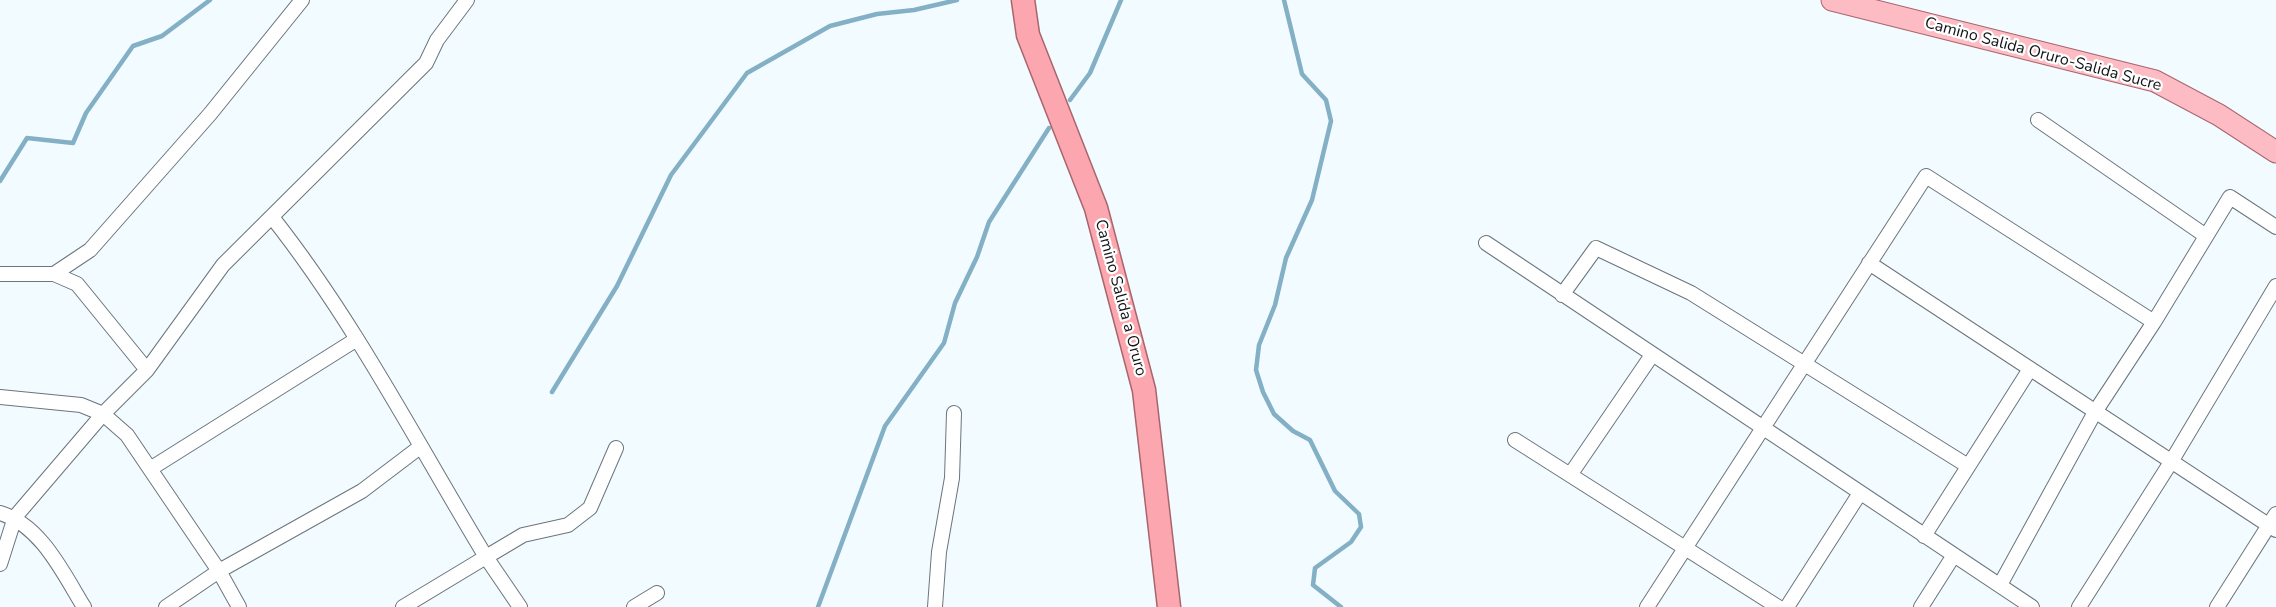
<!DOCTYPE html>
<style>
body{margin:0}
canvas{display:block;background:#f2fbff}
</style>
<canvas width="2276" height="607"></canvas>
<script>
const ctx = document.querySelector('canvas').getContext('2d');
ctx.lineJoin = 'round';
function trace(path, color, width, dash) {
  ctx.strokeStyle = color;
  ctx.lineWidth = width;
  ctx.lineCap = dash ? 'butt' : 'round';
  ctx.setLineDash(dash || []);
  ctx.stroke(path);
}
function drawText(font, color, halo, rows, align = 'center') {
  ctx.font = font + ' "Nunito Sans",sans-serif';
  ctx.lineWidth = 4.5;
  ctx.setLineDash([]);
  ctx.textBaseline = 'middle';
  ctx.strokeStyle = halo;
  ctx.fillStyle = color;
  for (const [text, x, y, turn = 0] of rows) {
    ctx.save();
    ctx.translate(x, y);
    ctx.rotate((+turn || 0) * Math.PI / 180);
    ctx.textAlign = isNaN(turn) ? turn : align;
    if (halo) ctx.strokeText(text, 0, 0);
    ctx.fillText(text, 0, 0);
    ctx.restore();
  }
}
trace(new Path2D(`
 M1284 0 1302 74 1326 100 1331 121 1312 200 1286 258 1275 305 1259 345 1256 370 1263 392 1274 414 1293 431 1310 440 1335 491 1359 514 1361 527 1351 542 1315 568 1313 585 1341 607
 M1070 100 1090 73 1121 0
 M0 181 27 138 73 143 86 113 133 46 162 36 210 0
 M552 392 617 286 671 175 747 73 830 26 877 14 914 10 957 0
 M818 607 885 426 944 343 955 303 977 257 989 222 1049 128`), '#83b0c4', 4.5);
const minor = new Path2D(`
 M2038 120 2206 236
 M272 217C355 322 417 443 486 557L523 535 568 525 590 508 616 448
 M1486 243 2032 607
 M1869 263 2276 530
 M0 274H54L77 284 147 370
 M54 274 90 250 210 114 302 0
 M1562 295 1596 248 1691 293 1968 466
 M0 397 81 405 103 414 127 435 219 571 362 491 420 447
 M1515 440 1778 607
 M150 469 357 339
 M1570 475 1652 355
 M0 513C41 525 63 573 84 607
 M1924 536 2030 369
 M0 564 15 517 103 414 147 370 223 265 426 63 437 40 467 0
 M2000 585 2095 412 2154 322 2230 197 2276 227
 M166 607 219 571 239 607
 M403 607 486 557 520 607
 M634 607 657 593
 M935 607 939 552 952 478 954 413
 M1647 607 1926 176 2154 322
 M1787 607 1860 493
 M1921 607 1954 555
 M2079 607 2171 462 2276 286
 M2217 607 2276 514`);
const primary = new Path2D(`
 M1832 0 2155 81 2219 115 2276 152`);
const trunk = new Path2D(`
 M1023 0 1028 35 1096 208 1144 390 1169 607`);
trace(minor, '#6b757a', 16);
trace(primary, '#a9656c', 23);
trace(trunk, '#a9656c', 25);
trace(minor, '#fff', 14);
trace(primary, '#fdbcc3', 21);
trace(trunk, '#fca6af', 22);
drawText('16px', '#101416', '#fff', [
 ["Camino Salida Oruro-Salida Sucre",2043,55,15],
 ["Camino Salida a Oruro",1120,298,75]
]);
</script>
